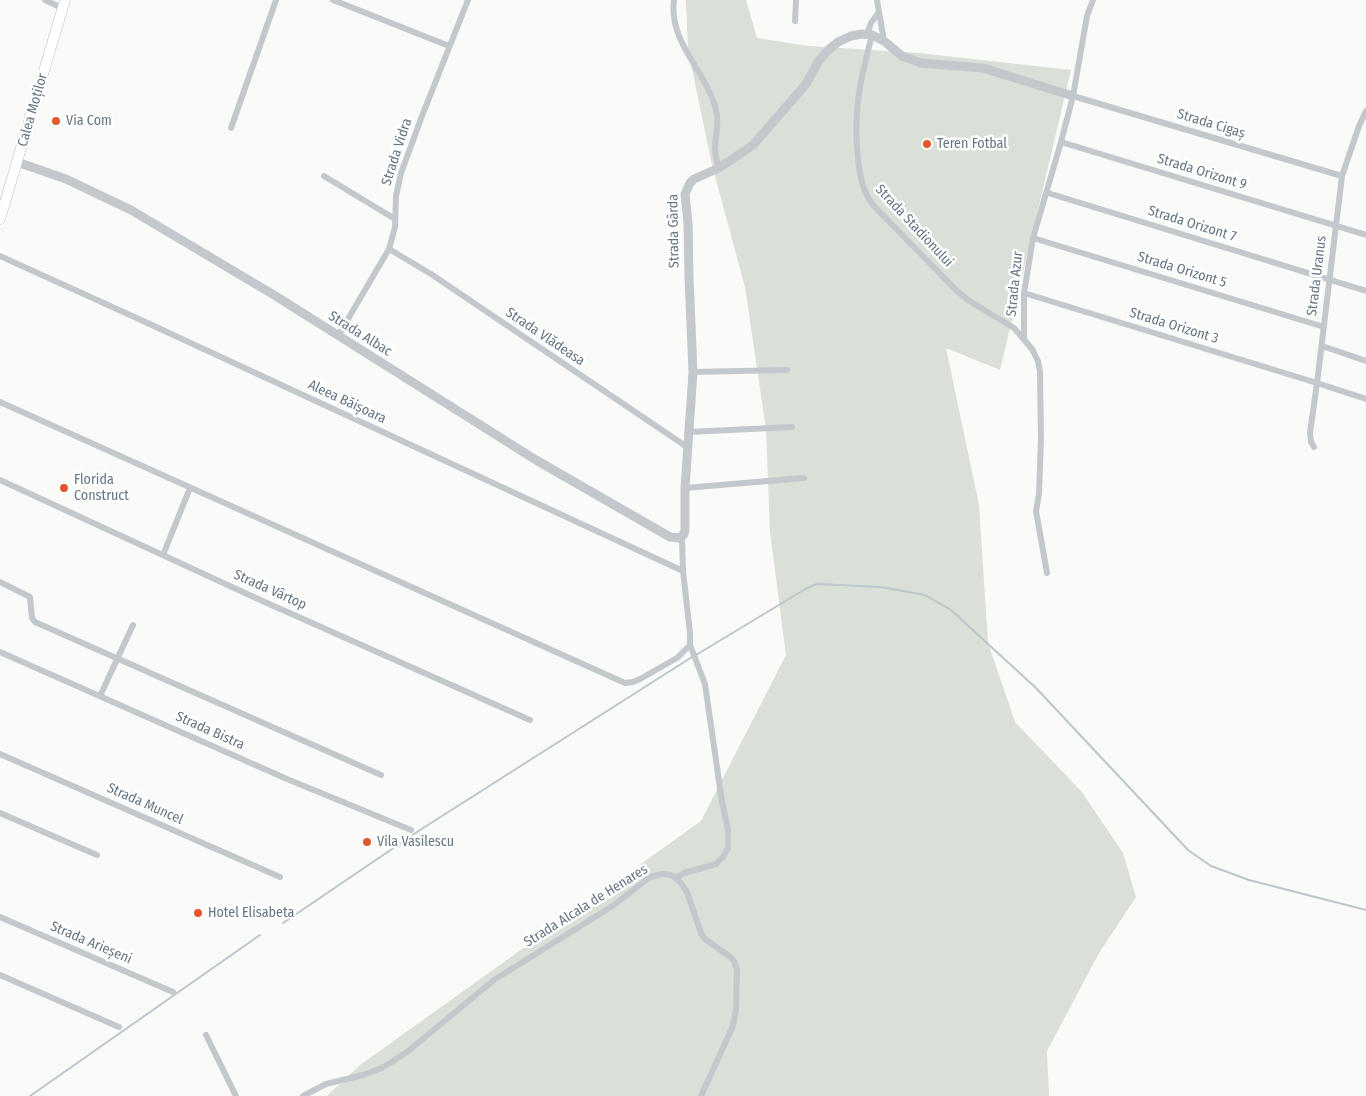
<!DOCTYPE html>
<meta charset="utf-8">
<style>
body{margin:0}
canvas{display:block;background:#fafaf8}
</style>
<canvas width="1366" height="1096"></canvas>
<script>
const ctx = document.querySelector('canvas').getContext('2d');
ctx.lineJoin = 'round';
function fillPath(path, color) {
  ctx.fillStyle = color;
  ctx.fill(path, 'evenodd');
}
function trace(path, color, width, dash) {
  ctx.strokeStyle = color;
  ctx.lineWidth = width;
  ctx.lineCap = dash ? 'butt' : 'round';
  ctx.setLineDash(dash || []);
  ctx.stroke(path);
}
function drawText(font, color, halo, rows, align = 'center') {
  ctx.font = font + ' "Fira Sans Condensed",sans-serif';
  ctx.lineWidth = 5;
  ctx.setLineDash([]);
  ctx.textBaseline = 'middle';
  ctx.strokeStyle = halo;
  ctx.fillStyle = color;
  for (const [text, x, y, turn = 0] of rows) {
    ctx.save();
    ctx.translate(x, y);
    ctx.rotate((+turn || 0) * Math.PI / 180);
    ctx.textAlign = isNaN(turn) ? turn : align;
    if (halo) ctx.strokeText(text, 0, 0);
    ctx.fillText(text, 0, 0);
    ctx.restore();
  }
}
fillPath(new Path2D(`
 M686 0H746L757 38 808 46 919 53 1071 70 1000 370 946 348 979 505 988 643 1015 722 1081 791 1123 853 1136 897 1099 953 1047 1051 1049 1096H327L360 1065 701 821 786 655 770 532 766 429 745 287 712 165 688 50Z`), '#dadfd7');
trace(new Path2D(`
 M696 655 807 588 817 584 881 587 925 595 951 610 1036 688 1188 850 1211 866 1249 880 1366 910
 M283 923 420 830 692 657
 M30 1096 260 935`), '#bbc7cb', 2);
const primary = new Path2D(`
 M0 219 65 0`);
trace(primary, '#b5babe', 11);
trace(new Path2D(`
 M45 0 62 8
 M333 0 449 46
 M674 0C668 42 707 72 716 110 720 123 715 136 715 149 715 155 717 162 719 168
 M877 0 884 41
 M795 21 796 0
 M867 34 871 23 879 12
 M872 35C860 81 853 110 858 158 860 176 862 190 873 205L956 290 968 300 1014 328 1032 349 1038 361 1040 372 1041 439 1039 494 1036 511 1047 573
 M1073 96 1342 176
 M231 128 276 0
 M1061 142 1366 235
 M324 176 395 219
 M1048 193 1366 291
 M1033 238 1324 327
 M389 249 431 274 687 447
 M0 256 141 320 683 571
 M1024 293 1317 383 1366 399
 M338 336 389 249 395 227 396 196 401 173 422 116 468 0
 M1024 338V293L1033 238 1061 142 1073 96 1087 16 1093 0
 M1322 346 1366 361
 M693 372 787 370
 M0 402 625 683 633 682 640 679 677 658 690 645
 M688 432 792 427
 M1314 447 1311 442 1310 433 1317 383 1342 176 1359 126 1366 111
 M0 480 258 599 530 720
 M685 488 804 478
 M682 537 683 571 690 633V645
 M163 555 190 488
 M0 582 30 597 32 618 35 622 381 775
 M0 652 287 779 411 830
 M100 696 133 625
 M0 754 280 877
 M0 813 97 855
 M676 878 684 873 716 864 723 857 728 848V829L722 802 705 684 690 645
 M0 917 173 992
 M0 975 119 1027
 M206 1035 236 1096
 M303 1096 326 1084 363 1075 382 1068 407 1052 494 980 614 905 650 877 662 874 671 875 681 883 687 892 701 933 705 939 729 956 734 961 737 969 736 1010 733 1026 701 1096`), '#c3c8cc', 6);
trace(new Path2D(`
 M17 162 66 179 131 210 274 295 536 460 670 537 680 538 684 534 685 530V488L693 372 689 278 688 223 685 194 690 183 694 179 719 168 753 145 806 84 818 62 827 51 838 42 851 36 862 34 872 35 884 41 902 56 921 63 983 68 1073 96`), '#c3c8cc', 9);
trace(primary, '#fff', 10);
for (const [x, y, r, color] of [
 [56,121,5,"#e4572e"],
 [927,144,5,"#e4572e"],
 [64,488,5,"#e4572e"],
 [367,842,5,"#e4572e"],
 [198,913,5,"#e4572e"]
]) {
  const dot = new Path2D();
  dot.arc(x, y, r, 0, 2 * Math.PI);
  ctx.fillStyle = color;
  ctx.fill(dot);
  trace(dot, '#fff', 2);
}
drawText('14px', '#657683', '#fff', [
 ["Calea Moților",33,110,-74],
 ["Strada Cigaș",1211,124,17],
 ["Strada Vidra",397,152,-72],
 ["Strada Orizont 9",1202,172,17],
 ["Strada Orizont 7",1192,224,17],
 ["Strada Stadionului",914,226,47],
 ["Strada Gârda",674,231,-91],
 ["Strada Orizont 5",1182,270,17],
 ["Strada Uranus",1317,276,-83],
 ["Strada Azur",1015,284,-84],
 ["Strada Orizont 3",1174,326,17],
 ["Strada Albac",360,334,32],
 ["Strada Vlădeasa",545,337,34],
 ["Aleea Băișoara",347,402,25],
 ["Strada Vârtop",270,590,24],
 ["Strada Bistra",210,731,24],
 ["Strada Muncel",145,804,24],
 ["Strada Alcala de Henares",586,906,-32],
 ["Strada Arieșeni",91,943,23]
]);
drawText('14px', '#657683', '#fff', [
 ["Via Com",66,121],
 ["Teren Fotbal",937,144],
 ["Florida",74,480],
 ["Construct",74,496],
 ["Vila Vasilescu",377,842],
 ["Hotel Elisabeta",208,913]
], 'left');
</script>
